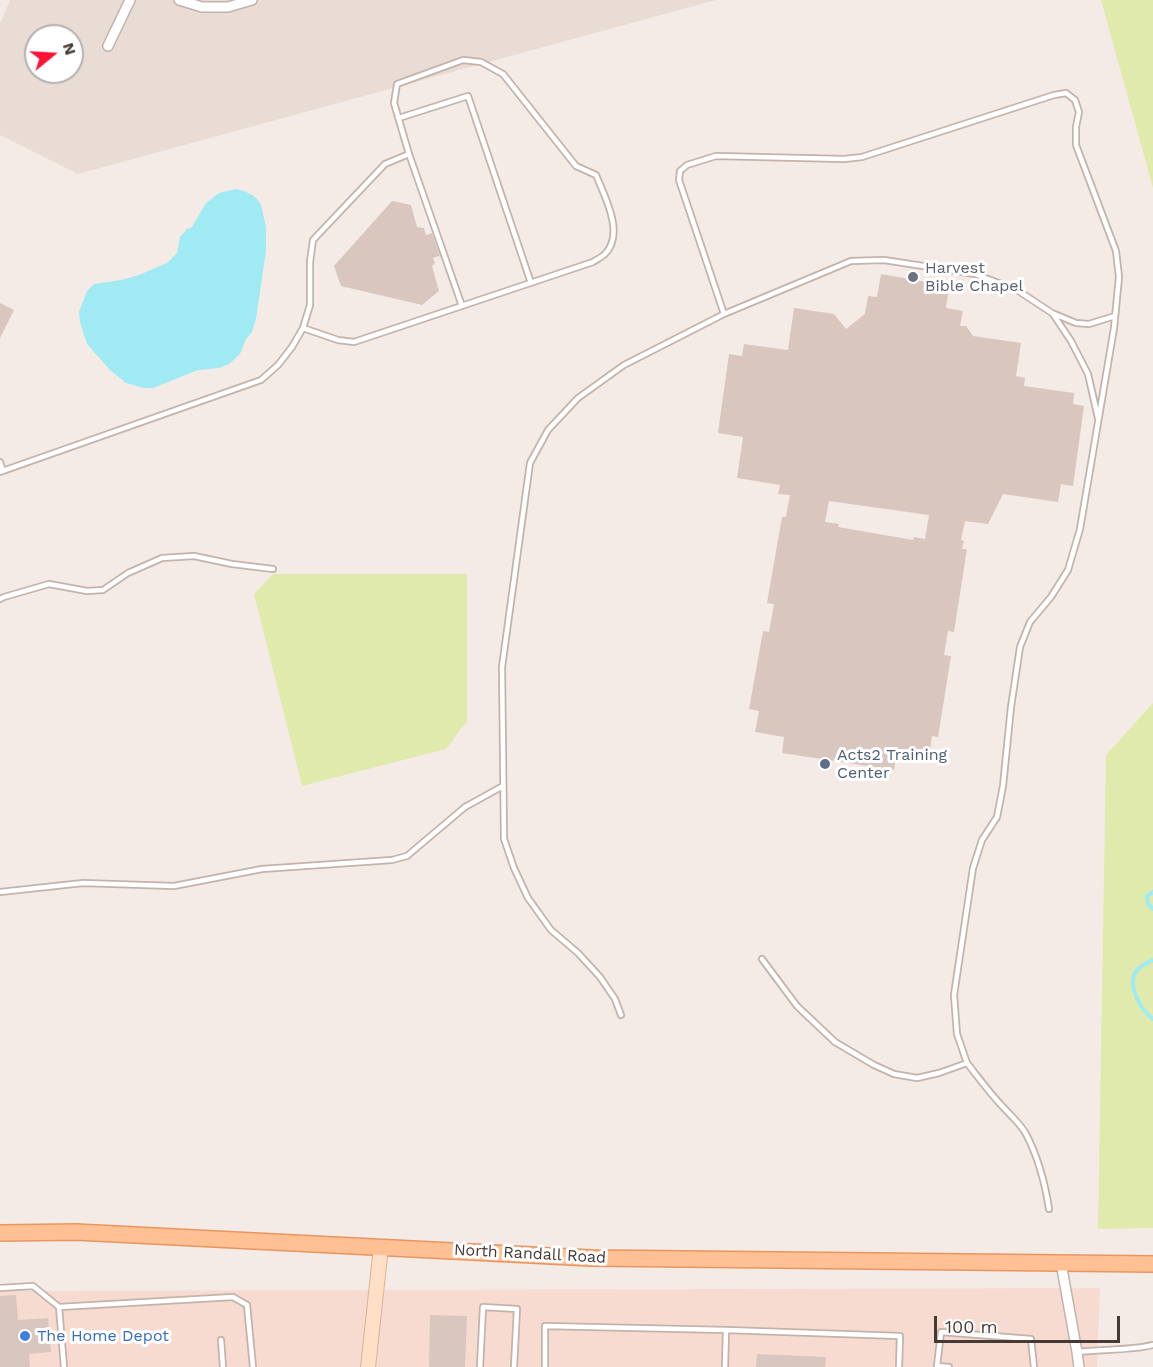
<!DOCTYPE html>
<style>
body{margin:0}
#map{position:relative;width:1153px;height:1367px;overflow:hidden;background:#f4ebe6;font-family:"Work Sans",sans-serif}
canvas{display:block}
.north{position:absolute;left:24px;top:24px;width:60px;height:60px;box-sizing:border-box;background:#fff;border:2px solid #b5b0ae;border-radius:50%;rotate:72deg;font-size:16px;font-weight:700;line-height:24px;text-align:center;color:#473a35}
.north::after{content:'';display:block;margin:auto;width:21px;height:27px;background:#ff1236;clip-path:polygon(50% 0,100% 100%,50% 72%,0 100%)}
.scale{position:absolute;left:934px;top:1316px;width:186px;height:27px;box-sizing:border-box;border:3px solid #473a35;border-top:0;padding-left:8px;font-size:18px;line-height:21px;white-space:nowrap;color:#473a35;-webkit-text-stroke:4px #fff;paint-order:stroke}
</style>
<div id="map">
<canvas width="1153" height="1367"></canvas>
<div class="north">N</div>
<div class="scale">100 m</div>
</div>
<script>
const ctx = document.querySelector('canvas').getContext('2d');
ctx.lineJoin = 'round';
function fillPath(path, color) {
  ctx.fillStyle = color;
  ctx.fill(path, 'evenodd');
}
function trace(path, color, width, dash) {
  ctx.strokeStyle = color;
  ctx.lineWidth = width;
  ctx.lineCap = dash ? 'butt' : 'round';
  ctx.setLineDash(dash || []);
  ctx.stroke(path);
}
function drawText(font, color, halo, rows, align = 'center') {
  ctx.font = font + ' "Work Sans",sans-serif';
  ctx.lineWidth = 6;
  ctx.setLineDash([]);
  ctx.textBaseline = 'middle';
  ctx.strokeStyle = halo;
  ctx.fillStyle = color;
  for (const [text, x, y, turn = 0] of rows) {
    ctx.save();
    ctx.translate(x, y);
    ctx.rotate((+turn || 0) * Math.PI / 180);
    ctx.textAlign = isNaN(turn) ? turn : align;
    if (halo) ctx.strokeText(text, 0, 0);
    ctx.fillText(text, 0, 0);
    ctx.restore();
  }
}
fillPath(new Path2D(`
 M10 0H716L78 174 0 135V24ZM36 36H72V72H36Z`), '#e8dcd4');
fillPath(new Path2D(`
 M1100 1288 1097 1367H0V1291Z`), '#f7dbd0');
fillPath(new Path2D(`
 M1101 0H1153V188Z
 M273 574H467V721L446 749 302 786 254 594Z
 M1153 703V1228L1098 1229 1106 755Z`), '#e1eaad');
fillPath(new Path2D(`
 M236 189 244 191 252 195 257 199 261 205 266 227V251L256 319 252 332 246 339 240 354 229 364 219 368 198 370 153 388H144L126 383 110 370 87 344 80 322 79 312 87 291 94 284 121 280 139 275 167 263 177 253 180 237 187 229 192 227 206 203 219 193Z`), '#a0eaf3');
trace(new Path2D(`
 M1153 892 1147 896 1148 904 1153 909
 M1153 960C1146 964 1137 967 1134 975 1129 988 1142 1012 1153 1019`), '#a0eaf3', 4);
fillPath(new Path2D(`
 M392 201 411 205 417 227 424 228 426 235 432 233 440 256 433 258 435 263 432 266 439 291 422 305 341 286 334 266Z
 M881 274 949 286 946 308 963 311 960 326H966L973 336 1021 343 1016 376 1025 378 1024 386 1074 393 1073 404 1084 406 1073 486 1061 484 1058 502 1003 494 988 524 965 521 961 540 964 541 962 549H967L954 632 948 631 944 655 951 656 938 737 932 736 929 757 897 752 894 770 782 753 784 737 755 732 759 711 749 709 763 631 769 632 774 604 767 603 782 517H786L790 495 778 494 780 485 737 478 743 437 718 433 729 354 742 356 744 344 788 350 794 308 834 314 846 329 865 314 868 296 877 297ZM829 501 929 515 925 539 914 537 913 540 838 527 839 524 825 522Z
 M0 303 14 310 0 338Z
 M16 1295 18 1320 48 1318 51 1352 29 1354 30 1367H0V1296Z
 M430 1315 467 1316 465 1367H429Z
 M757 1354 826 1357 825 1367H756Z`), '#d9c6be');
const lane = new Path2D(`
 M399 118 468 96 531 283
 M409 154 462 306
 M724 314 679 180 680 171 687 165 716 156 844 159 862 157 1054 95 1066 93 1075 100 1079 112 1076 127V145L1116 251 1119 277 1114 328 1080 529 1068 570 1051 597 1030 622 1020 647 1011 707 1003 786 997 817 982 840 973 868 954 995 957 1034 967 1063 939 1073 917 1078 894 1074 874 1065 835 1042 797 1006 762 959
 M1053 314 1071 341 1088 374 1098 418
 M0 462 3 471
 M0 472 261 380 278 365 292 347 303 328 310 305V262L313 240 385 164 409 154 394 103 397 84 463 60 481 62 503 74 576 166 596 175C605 197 625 234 605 254 602 257 596 260 593 262L354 342 338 340 303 328
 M0 599 4 597 49 584 87 591 103 590 128 573 162 558 194 556 232 564 273 569
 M0 892 83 883 174 886 262 869 392 860 407 856 465 807 503 786
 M621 1015 615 999 600 977 578 953 551 930 528 898 514 868 504 839 502 667 530 463 548 430 578 398 624 365 724 314 851 261 884 260 975 274 1017 290 1052 313 1076 323 1089 324 1115 316
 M967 1063C978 1077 989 1092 1002 1106 1010 1115 1020 1123 1026 1134 1038 1157 1045 1183 1049 1209
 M0 1288 33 1286 59 1307 233 1297 247 1305 253 1367
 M59 1307 64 1367
 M726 1330 900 1336 899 1367
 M221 1340 223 1367
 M1077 1352C1103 1349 1128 1351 1153 1345
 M937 1366 941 1332 1031 1339 1034 1367
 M937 1366 949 1367
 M480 1367 483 1307 517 1309 514 1367
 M545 1367V1326L726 1330 725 1367`);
const street = new Path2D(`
 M179 0 202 7H228L252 0
 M108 46 130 0
 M1061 1263 1077 1352 1079 1367`);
const secondary = new Path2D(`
 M368 1367 381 1247`);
const primary = new Path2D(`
 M0 1233 76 1232 591 1258 1153 1264`);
trace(lane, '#c3b3ab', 8);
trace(street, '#c3b3ab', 12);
trace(secondary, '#d9b296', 16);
trace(primary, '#e8965f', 18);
trace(lane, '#fff', 4.5);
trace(street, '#fff', 9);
trace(secondary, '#ffdfc5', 14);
trace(primary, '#ffc094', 15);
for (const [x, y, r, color] of [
 [913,277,6,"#6b7280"],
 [825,764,6,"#5c6f8a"],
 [25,1336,6,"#3f7fe0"]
]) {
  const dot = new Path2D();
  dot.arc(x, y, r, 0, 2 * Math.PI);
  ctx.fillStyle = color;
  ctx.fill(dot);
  trace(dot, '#fff', 2);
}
drawText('16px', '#5b616d', '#fff', [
 ["Harvest",925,268],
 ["Bible Chapel",925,286]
], 'left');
drawText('16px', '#4e5e75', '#fff', [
 ["Acts2 Training",837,755],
 ["Center",837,773]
], 'left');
drawText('16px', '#473a35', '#fff', [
 ["North Randall Road",530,1254,3]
]);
drawText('16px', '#366cbe', '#fff', [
 ["The Home Depot",37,1336]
], 'left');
</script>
